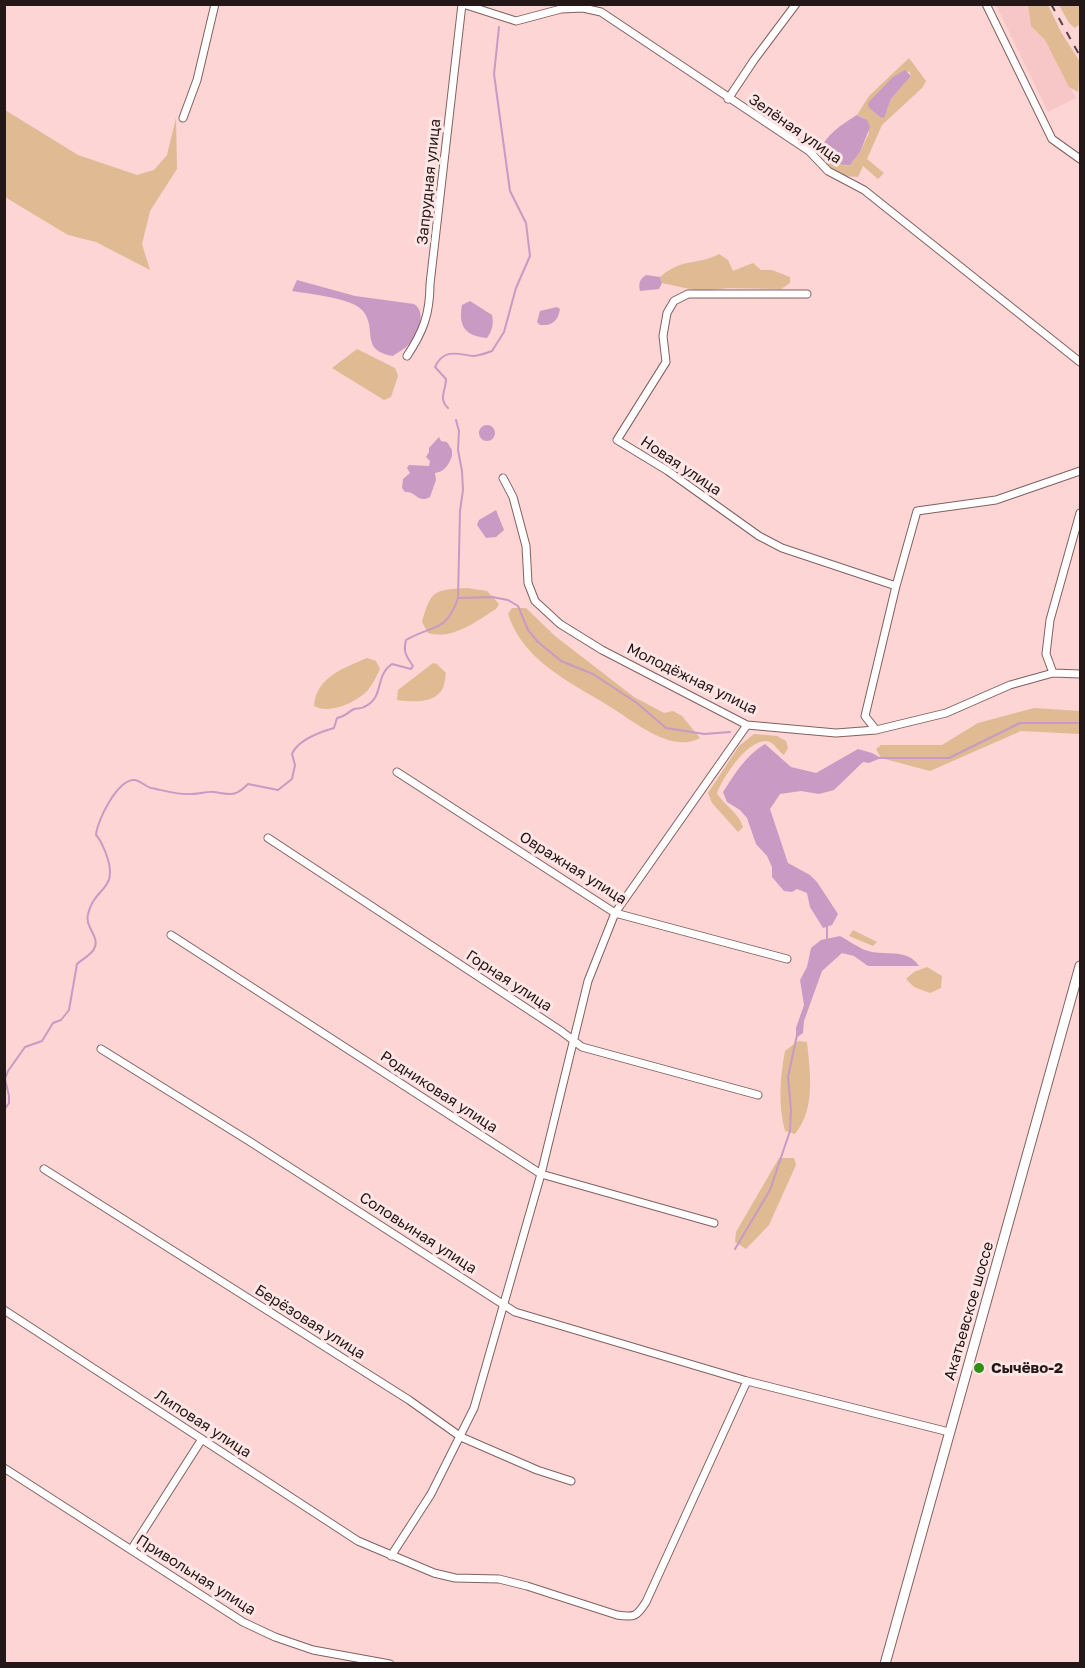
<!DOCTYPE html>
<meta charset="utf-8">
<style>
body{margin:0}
#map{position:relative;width:1085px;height:1668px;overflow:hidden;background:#fcd5d4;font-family:"Golos Text",sans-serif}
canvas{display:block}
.frame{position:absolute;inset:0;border:6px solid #241717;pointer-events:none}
</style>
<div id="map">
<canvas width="1085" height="1668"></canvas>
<div class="frame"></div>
</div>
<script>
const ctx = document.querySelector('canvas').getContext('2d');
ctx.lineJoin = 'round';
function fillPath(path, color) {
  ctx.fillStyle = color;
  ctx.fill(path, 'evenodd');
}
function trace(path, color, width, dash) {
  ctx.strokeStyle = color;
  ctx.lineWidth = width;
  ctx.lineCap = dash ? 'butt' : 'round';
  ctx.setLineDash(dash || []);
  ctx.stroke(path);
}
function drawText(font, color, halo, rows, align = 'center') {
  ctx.font = font + ' "Golos Text",sans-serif';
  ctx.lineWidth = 6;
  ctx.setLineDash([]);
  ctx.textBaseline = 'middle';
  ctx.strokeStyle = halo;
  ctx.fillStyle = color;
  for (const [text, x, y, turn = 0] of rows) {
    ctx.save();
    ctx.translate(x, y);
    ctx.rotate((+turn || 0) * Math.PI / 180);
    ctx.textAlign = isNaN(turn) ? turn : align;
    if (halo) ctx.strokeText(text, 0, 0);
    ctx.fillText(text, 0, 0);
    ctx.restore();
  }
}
fillPath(new Path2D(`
 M996 5H1028L1031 26 1045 40 1076 98 1048 112Z`), '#f7c7c7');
fillPath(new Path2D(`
 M1028 5H1048L1061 32 1080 62 1078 92 1069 87 1045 40 1031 26Z
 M1059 5H1080V24L1075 28 1069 23Z
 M909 58 926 81 922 88 882 125 867 159 884 173 878 179 863 166 858 177 845 176 826 165 824 159H836L845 166 850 165 860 152 869 133 864 118 857 115 869 96ZM909 71 911 76 891 99 887 110 880 117 869 108Z
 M5 110 78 155 137 175 154 170 167 155 176 118 177 169 150 211 142 244 150 270 96 242 68 235 5 197Z
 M719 254 728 260 733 271 753 263 761 270H772L790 277V283L781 289 729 288 699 291 662 283 660 277C683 257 697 266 719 254Z
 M357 349 395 368 398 376 391 397 384 400 332 368Z
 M467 588 487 591 499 604 496 609C475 622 453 640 428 633L422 622C431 589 435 590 467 588Z
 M512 608H526L555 636 634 697 664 713 673 711 682 716 700 738C672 754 635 722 612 708 573 683 524 663 508 614Z
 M367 658 376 661 380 669C376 677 373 684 368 690 357 702 329 715 314 706 316 677 344 668 367 658Z
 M433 663 437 664 446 673C445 677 445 684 443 688 435 704 412 702 397 700L398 690Z
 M1034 708 1080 711V734L1021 731 930 771 881 758 876 749 881 745H942L978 723Z
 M754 734 777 736 786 741 788 748 784 755C779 752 775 744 770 742 751 734 721 779 717 794 726 806 739 814 743 827L738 832 712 803 708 793 739 746Z
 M853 930 877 942 873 946 849 936Z
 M927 967 942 976 941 988 930 993 914 987 906 979 914 972Z
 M798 1041 807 1042C810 1073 816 1108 795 1134L785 1131C778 1105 780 1077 785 1051Z
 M779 1158H794L796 1165 769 1225 746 1249 735 1242 736 1232Z`), '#dfba93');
fillPath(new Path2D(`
 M905 70 911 76 891 99 884 118 880 117 869 108 868 103 893 77Z
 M857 115 867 120 870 127 860 152 850 165C843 166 840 164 835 159H824L821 152C823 136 844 123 857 115Z
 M646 275 660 277 662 283 659 289 640 291C638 283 640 279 646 275Z
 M297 280 355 296 414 304C428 313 417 334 409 344 405 349 398 352 393 356 359 350 378 330 363 311 353 298 309 294 292 291Z
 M470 301 492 315C494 324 492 331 487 338 465 336 458 326 462 305Z
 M557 307 560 309C558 321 552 326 540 325L537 322 540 311Z
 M479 433a8 8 0 1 1 16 0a8 8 0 1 1-16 0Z
 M439 437 441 441 447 442 452 450V456C449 465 444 472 435 473L436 480 430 497C418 504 416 491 405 492L402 488 403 479 410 473 407 468 409 465 429 466 430 461 426 457 429 452V448Z
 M496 510 504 530 496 537 486 538 477 525 479 520Z
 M765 744 791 767 816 773 858 749 872 753 881 758 869 763 863 762 834 790 819 794 801 791 780 794 770 809 788 863 810 875 817 882 838 914 832 925 823 928 810 907 807 893 797 889 792 892 784 891 772 877V867L767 856 756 844 747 818 740 810 727 802 723 792C735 774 745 756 765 744Z
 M840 936C848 940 857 947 865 950 883 957 907 947 919 966H868L854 956 842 953 822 971 804 1021 803 1033 796 1038V1028L804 1005 800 980 807 967 811 948 821 940Z`), '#c89ac4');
trace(new Path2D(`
 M448 408C438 399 446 390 446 379L435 367C444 348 457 354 473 356 479 356 486 353 492 351L504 332 516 288 530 256 526 223 510 191 494 74 499 27
 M458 598 492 597 508 600 518 606 528 630 538 642 561 661 593 674 637 703 666 728 704 734 730 732
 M879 758H949L1020 723H1080
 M827 925V940
 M4 1110 9 1103V1096L5 1079 8 1071 25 1047 42 1041 53 1023 61 1020 69 1010 77 964C81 960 91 955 94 949 101 937 84 927 88 914 95 885 121 891 105 851 102 845 101 840 96 835 97 821 117 780 134 780 140 780 144 786 151 788 162 790 175 794 187 794 196 795 206 791 214 792 231 794 234 798 248 784L278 790 292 779 295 765 292 754C298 740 320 732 334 728L337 718C345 717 348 712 354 709 357 708 361 709 364 707 385 698 374 676 392 664L411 669 413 666C406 656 403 652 406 640 434 624 446 633 458 598L460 511 463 490 462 471 458 450 459 431 456 420
 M735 1249 770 1190 790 1131 791 1110 788 1077 797 1035`), '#c89ac4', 2);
const street = new Path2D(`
 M463 4 516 21 561 9 583 8 601 12 809 151 828 171 864 190 1080 362
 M986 4 1052 139 1080 159
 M728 99 754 60 796 4
 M183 118 197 80 215 4
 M807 294H688L674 301 667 313 663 336 666 362 617 440 668 471 759 536 782 548 896 586
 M407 356C423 332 430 314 430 284L462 4
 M503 478 513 497 526 546 528 583 535 601 560 624 602 650 747 725 836 733 876 730 946 713 1010 685 1053 673 1080 674
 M1053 673 1046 654 1050 620 1080 513
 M876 730 865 716 896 586 917 511 996 500 1080 471
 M397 772 615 913 787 959
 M268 838 561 1031 582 1047 758 1095
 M171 935 541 1174 714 1223
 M101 1049 249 1141 515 1312 747 1381 949 1432
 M44 1169 409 1400 461 1437 537 1470 571 1481
 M4 1310 358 1541 434 1573 455 1578 499 1579 527 1586 617 1615C635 1618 637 1616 646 1602L747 1381
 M4 1468 243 1622 275 1637 313 1650 390 1664
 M131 1550 202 1439
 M391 1556 431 1494 474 1408 541 1174 588 981 615 913 747 725`);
const secondary = new Path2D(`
 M885 1664 1080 966`);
trace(street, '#826060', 9);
trace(secondary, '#826060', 11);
trace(street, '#fff', 7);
trace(secondary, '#fff', 9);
trace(new Path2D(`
 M1051 4 1080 56`), '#574443', 2, [8, 8]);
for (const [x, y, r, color] of [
 [979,1368,6,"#2b9114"]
]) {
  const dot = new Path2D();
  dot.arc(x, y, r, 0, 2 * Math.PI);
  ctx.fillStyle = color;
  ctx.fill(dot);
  trace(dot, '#ffe6e6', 2);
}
drawText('15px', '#241717', '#ffe6e6', [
 ["Зелёная улица",795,129,35],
 ["Запрудная улица",429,182,-84],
 ["Новая улица",681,466,34],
 ["Молодёжная улица",692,679,26],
 ["Овражная улица",573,868,32],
 ["Горная улица",509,981,33],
 ["Родниковая улица",439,1092,33],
 ["Соловьиная улица",418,1233,33],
 ["Акатьевское шоссе",969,1311,-74],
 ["Берёзовая улица",310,1322,32],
 ["Липовая улица",203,1424,33],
 ["Привольная улица",196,1575,32]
]);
drawText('bold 15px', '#241717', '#ffe6e6', [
 ["Сычёво-2",991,1368]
], 'left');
</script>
